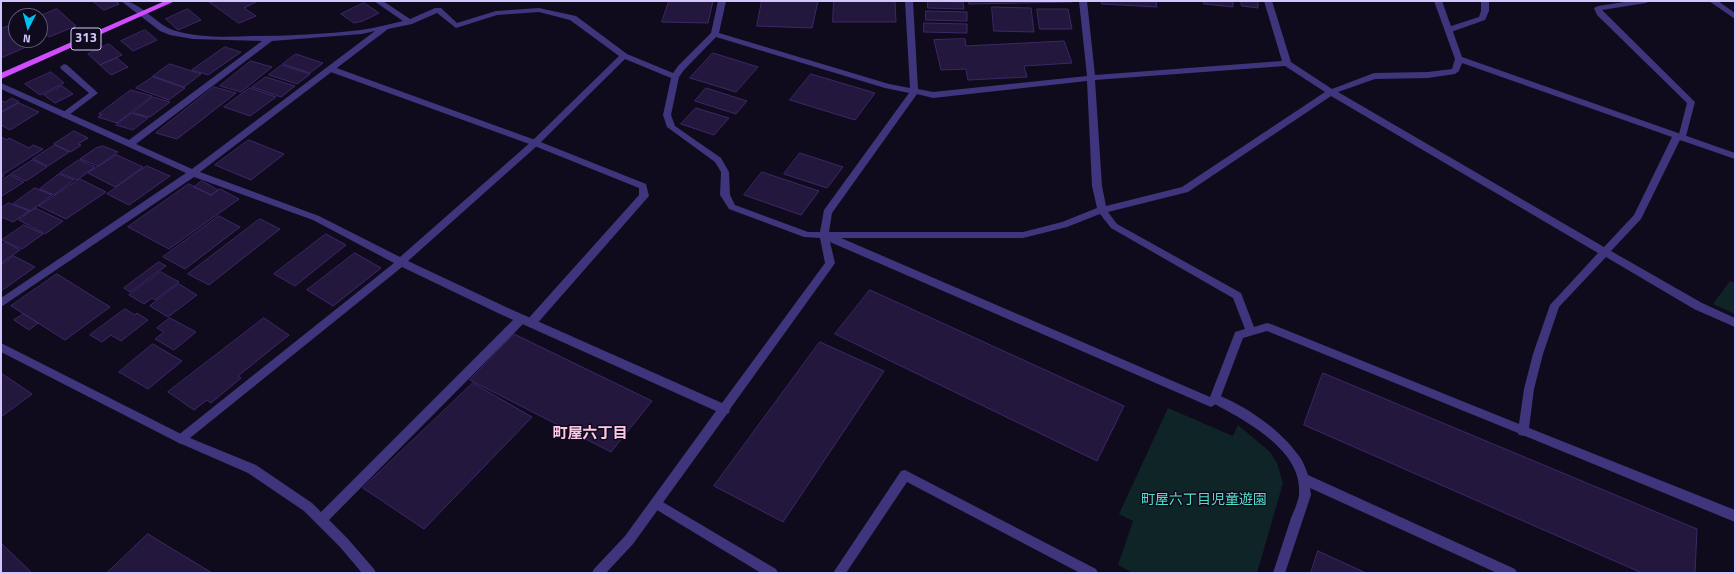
<!DOCTYPE html>
<meta charset="utf-8">
<style>
body{margin:0}
#map{position:relative;width:1736px;height:574px;overflow:hidden;background:#100b1c;font-family:"Titillium Web",sans-serif}
canvas{display:block}
.frame{position:absolute;inset:0;border:2px solid #d2c6ff;pointer-events:none}
.north{position:absolute;left:8px;top:8px;width:40px;height:40px;box-sizing:border-box;background:#100b1c;border:1px solid #5e5677;border-radius:50%;rotate:186deg;font-size:11px;font-weight:700;line-height:16px;text-align:center;color:#d2c6ff}
.north::after{content:'';display:block;margin:auto;width:14px;height:18px;background:#00c0f1;clip-path:polygon(50% 0,100% 100%,50% 72%,0 100%)}
</style>
<div id="map">
<canvas width="1736" height="574"></canvas>
<div class="frame"></div>
<div class="north">N</div>
</div>
<script>
const ctx = document.querySelector('canvas').getContext('2d');
ctx.lineJoin = 'round';
function fillPath(path, color) {
  ctx.fillStyle = color;
  ctx.fill(path, 'evenodd');
}
function trace(path, color, width, dash) {
  ctx.strokeStyle = color;
  ctx.lineWidth = width;
  ctx.lineCap = dash ? 'butt' : 'round';
  ctx.setLineDash(dash || []);
  ctx.stroke(path);
}
function drawText(font, color, halo, rows, align = 'center') {
  ctx.font = font + ' "Titillium Web","Noto Sans JP",sans-serif';
  ctx.lineWidth = 3;
  ctx.setLineDash([]);
  ctx.textBaseline = 'middle';
  ctx.strokeStyle = halo;
  ctx.fillStyle = color;
  for (const [text, x, y, turn = 0] of rows) {
    ctx.save();
    ctx.translate(x, y);
    ctx.rotate((+turn || 0) * Math.PI / 180);
    ctx.textAlign = isNaN(turn) ? turn : align;
    if (halo) ctx.strokeText(text, 0, 0);
    ctx.fillText(text, 0, 0);
    ctx.restore();
  }
}
fillPath(new Path2D(`
 M1730 281 1735 283V314L1713 304Z
 M1168 408 1233 436 1238 425 1270 452 1277 463 1283 483 1257 573H1133L1118 565 1133 521 1119 514Z`), '#0e2426');
const building = new Path2D(`
 M93 1H115L119 4 104 10Z
 M208 1H258L244 8 256 16 239 23Z
 M669 1H713L708 23 662 22Z
 M762 1H818L812 28 757 26Z
 M834 1H895L896 22H833Z
 M928 1 963 2 964 9 928 8Z
 M969 1H1072V2L969 4Z
 M1102 1H1156L1157 7 1102 4Z
 M1204 1H1233V7L1204 4Z
 M1241 1H1258V8L1242 6Z
 M364 3 379 13 363 21 354 23 341 14Z
 M992 7 1031 8 1034 32 994 31Z
 M57 9 76 26 49 37 40 29V16Z
 M188 9 201 20 178 30 166 19Z
 M1037 9H1068L1072 29H1040Z
 M926 11 967 12V21L926 20Z
 M16 23V40H40V31L46 35 42 40 1 58V29Z
 M924 23 967 24V33L924 32Z
 M145 30 157 40 133 51 121 41Z
 M965 39 966 46 1064 41 1072 63 1024 66 1027 77 968 80 966 69 941 70 934 40Z
 M109 44 122 55 100 65 88 54Z
 M225 47 241 52 208 75 192 70Z
 M713 53 758 67 736 92 690 78Z
 M296 54 323 63 310 73 283 64Z
 M117 58 128 67 111 75 100 65Z
 M251 61 272 67 241 92 220 86Z
 M170 64 201 74 184 87 153 76Z
 M282 65 310 74 297 84 269 75Z
 M51 72 64 83 40 95 25 84Z
 M811 74 875 93 855 120 790 100Z
 M153 77 185 88 169 100 136 88Z
 M266 77 295 86 281 97 252 87Z
 M62 86 73 94 55 103 44 95Z
 M214 87 236 93 177 139 156 133Z
 M250 88 276 97 250 116 224 107Z
 M706 88 747 101 736 114 695 101Z
 M131 90 152 96 117 123 98 117 102 115 99 114Z
 M153 97 170 102 150 117 133 113Z
 M12 98 19 102 1 112V101L5 102Z
 M19 103 39 112 10 130 1 125V113Z
 M696 108 729 118 714 135 681 124Z
 M132 113 148 118 133 130 116 125Z
 M74 131 88 138 78 144 81 145 71 152 54 144Z
 M1 137 7 140 9 138 29 148 33 145 43 149 2 175 4 176 1 178Z
 M249 140 284 154 251 180 215 165Z
 M55 145 69 152 48 166 33 159Z
 M103 146 118 152 98 166 80 159 96 148Z
 M800 153 843 167 827 188 784 174Z
 M117 155 143 167 115 187 88 173Z
 M33 160 47 167 26 181 11 174Z
 M79 160 95 167 77 180 60 173Z
 M147 166 170 176 129 205 107 194Z
 M762 172 819 191 801 215 744 195Z
 M59 174 74 180 54 195 40 189Z
 M10 175 24 182 2 196 1 195V181Z
 M80 179 106 192 66 219 39 206Z
 M202 181 218 190 211 195 194 187Z
 M189 184 211 195 220 189 239 199 169 249 128 227Z
 M35 188 52 195 31 211 13 204Z
 M9 203 29 211 13 222 1 217V208Z
 M35 208 63 221 45 234 19 220Z
 M219 216 240 227 185 269 163 257Z
 M260 219 280 229 209 285 188 274Z
 M24 225 43 234 22 249 2 240Z
 M326 234 346 245 295 286 274 274Z
 M6 242 20 250 1 263V246Z
 M355 253 381 268 333 306 307 290Z
 M14 256 35 267 1 291V265Z
 M159 262 166 266 130 292 124 288Z
 M161 272 179 282 155 300 152 298 144 304 129 295Z
 M57 274 110 307 65 340 11 306Z
 M179 284 197 295 168 317 150 306Z
 M870 290 1124 406 1097 461 835 334Z
 M125 309 135 315 137 313 148 320 121 341 111 335 102 342 90 335Z
 M24 314 38 323 29 330 14 320Z
 M170 318 196 332 174 350 155 339 164 332 157 328Z
 M264 318 289 335 238 376 241 378 211 403 207 400 194 410 168 392Z
 M514 334 652 401 611 452 470 380Z
 M820 342 884 371 783 522 714 486Z
 M153 344 182 361 148 389 119 372Z
 M1 373 32 394 1 417Z
 M1323 373 1697 529 1695 573H1642L1304 425Z
 M473 383 532 417 424 529 363 488Z
 M148 534 212 573H107Z
 M1 543 32 573H1Z
 M1318 551 1366 573H1311Z`);
fillPath(building, '#23173d');
trace(building, '#3c2869', 1);
fillPath(new Path2D(`
 M1481 1H1489V11L1485 20 1451 32H1445V28L1479 17 1481 11Z
 M1631 1H1650L1646 3 1602 10 1695 102 1685 140 1682 141 1678 138 1687 103 1597 15 1594 8 1598 6Z
 M64 64 67 65 98 93 65 118 62 117 61 115 62 113 89 93 61 69 60 67Z
 M331 66 538 141 646 184 649 196 535 326H527L526 323 527 320 639 195V188L532 145 328 71V67Z
 M521 315 525 316 526 319 525 322 325 524 321 526 317 524 315 520 317 516 517 316Z
 M1215 394C1245 405 1281 430 1299 456 1303 461 1306 469 1308 475L1515 569 1517 573H1497L1310 488 1311 495 1285 573H1273C1279 555 1285 536 1291 518 1294 511 1298 502 1299 495 1304 450 1244 420 1211 402L1210 399 1211 396Z
 M905 470 1096 569 1098 573H1080L907 482 846 573H833L901 471Z
 M656 498 776 569 778 573H761L652 507 650 503 652 499Z`), '#3f357c');
fillPath(new Path2D(`
 M121 1C142 1 156 26 176 31 200 38 227 37 252 36 288 36 325 34 361 30 375 28 389 24 403 21L374 1H383L410 19 435 8H441L457 23 496 11 539 8 576 16 627 54 673 73 678 66 711 33 718 1H726L719 33 889 84 910 88 905 1H913L918 89 933 92 1087 76 1079 1H1087L1095 75 1282 61 1264 1H1272L1291 62 1332 89 1374 73 1428 72 1452 69 1455 59 1434 1H1442L1462 57 1735 153V159L1680 140 1641 219 1611 251 1702 303 1735 318V327L1694 309 1606 257 1559 307 1543 354 1534 389 1529 428 1735 510V522L1525 436 1519 435 1518 433 1267 331 1243 338 1220 399 1219 402 1211 407 830 242 835 263 833 266 730 409 729 413 727 414 633 544 606 573H592L594 569 625 536 716 411 500 314 402 267 185 442 181 444 177 442 175 439 177 436 394 263 313 220 194 177 1 307V298L186 173 1 89V83L129 140 262 41 193 39 170 35 160 31ZM539 12 570 20 619 56 532 141 400 257 319 216 200 172 388 29 412 24 437 13 456 28 497 15ZM375 31 192 169 136 144 272 41 362 34ZM716 37 885 88 909 93 824 210 820 232H808L735 205 730 195 729 172 721 158 675 126 671 115 679 77 684 70ZM625 59 671 78 663 115 667 127 715 162 721 172 720 195 729 209 804 237 820 238 825 263 722 403 508 308 408 261 538 145ZM1462 63 1672 137 1634 215 1604 247 1338 92 1375 79 1428 78 1455 74 1459 71ZM1285 66 1325 92 1182 187 1106 206 1102 186 1095 80ZM1087 81 1092 186 1097 208 1062 222 1023 232H829L832 213 917 94 933 98ZM1331 96 1598 253 1550 305 1533 354 1524 389 1519 424 1271 324 1267 323 1254 327 1241 293 1117 224 1108 212 1188 192ZM1100 214 1111 228 1233 298 1245 329 1235 332 1234 335 1210 397 841 238H1023L1067 227Z
 M1709 1H1718L1735 13V19Z`), '#3f357c');
fillPath(new Path2D(`
 M1 343 185 436 256 465 312 503 348 539 374 569 376 573H362L340 547 304 511 248 473 177 442 1 352Z`), '#3f357c');
fillPath(new Path2D(`
 M165 1H175L1 79V73Z`), '#cf4dff');
for (const [x, y, w] of [
 [86,39,30]
]) {
  const box = new Path2D();
  box.roundRect(x - w / 2, y - 11, w, 22, 3);
  ctx.fillStyle = '#100b1c';
  ctx.fill(box);
  trace(box, '#d2c6ff', 1);
}
drawText('bold 13px', '#d2c6ff', null, [
 ["313",86,39]
]);
drawText('14px', '#52dfca', '#100b1c', [
 ["町屋六丁目児童遊園",1204,501]
]);
drawText('bold 15px', '#ffc8e5', '#100b1c', [
 ["町屋六丁目",590,434]
]);
</script>
